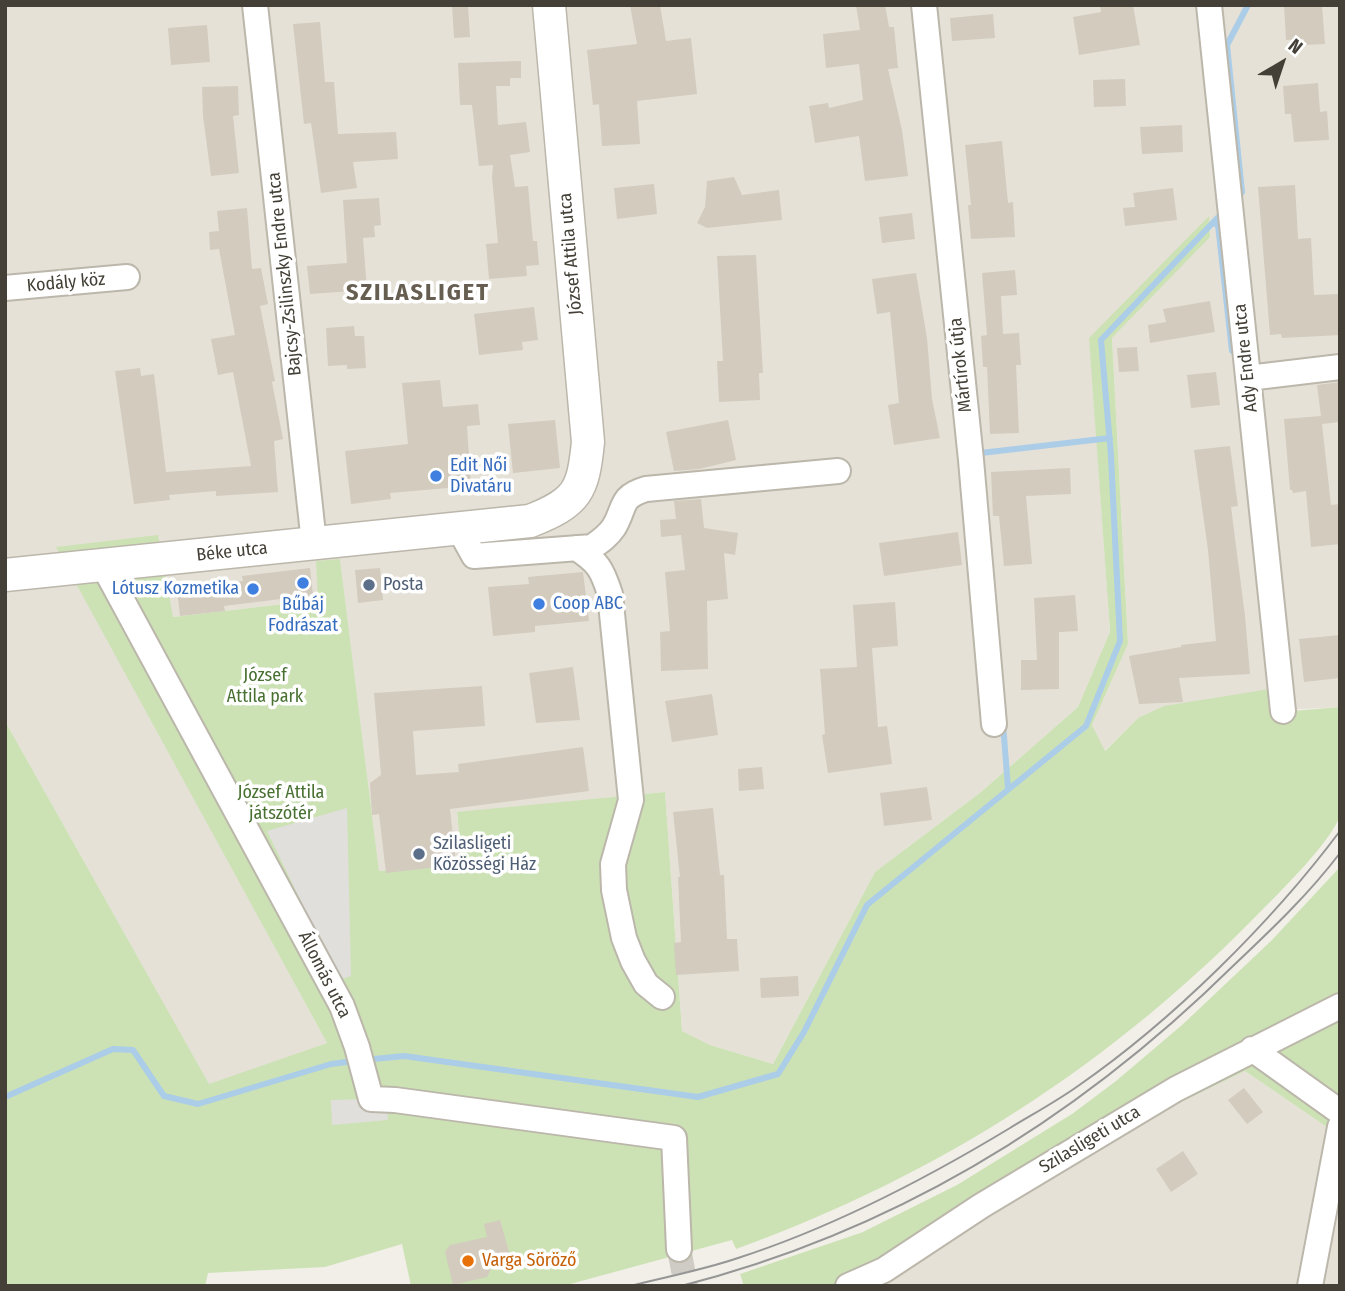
<!DOCTYPE html>
<meta charset="utf-8">
<style>
body{margin:0}
#map{position:relative;width:1345px;height:1291px;overflow:hidden;background:#f2efe8;font-family:"Fira Sans Condensed",sans-serif}
canvas{display:block}
.frame{position:absolute;inset:0;border:7px solid #444037;pointer-events:none}
.north{position:absolute;left:1247px;top:28px;width:70px;height:70px;-webkit-text-stroke:5px #fff;paint-order:stroke;rotate:39deg;font-size:19px;font-weight:700;line-height:28px;text-align:center;color:#444037}
.north::after{content:'';display:block;margin:auto;width:24px;height:32px;background:#444037;clip-path:polygon(50% 0,100% 100%,50% 72%,0 100%)}
</style>
<div id="map">
<canvas width="1345" height="1291"></canvas>
<div class="frame"></div>
<div class="north">N</div>
</div>
<script>
const ctx = document.querySelector('canvas').getContext('2d');
ctx.lineJoin = 'round';
function fillPath(path, color) {
  ctx.fillStyle = color;
  ctx.fill(path, 'evenodd');
}
function trace(path, color, width, dash) {
  ctx.strokeStyle = color;
  ctx.lineWidth = width;
  ctx.lineCap = dash ? 'butt' : 'round';
  ctx.setLineDash(dash || []);
  ctx.stroke(path);
}
function drawText(font, color, halo, rows, align = 'center') {
  ctx.font = font + ' "Fira Sans Condensed",sans-serif';
  ctx.lineWidth = 7;
  ctx.setLineDash([]);
  ctx.textBaseline = 'middle';
  ctx.strokeStyle = halo;
  ctx.fillStyle = color;
  for (const [text, x, y, turn = 0] of rows) {
    ctx.save();
    ctx.translate(x, y);
    ctx.rotate((+turn || 0) * Math.PI / 180);
    ctx.textAlign = isNaN(turn) ? turn : align;
    if (halo) ctx.strokeText(text, 0, 0);
    ctx.fillText(text, 0, 0);
    ctx.restore();
  }
}
fillPath(new Path2D(`
 M5 5H1340V707L1138 718 1104 751 1092 725 1128 644 1112 338 1209 237 1090 338 1110 633 1078 707 981 792 875 872 773 1064 710 1045 682 1031 665 792 457 813 462 865 379 871 340 559 318 600 173 617 57 547 327 1043 209 1085 5 721Z
 M1245 1071 1340 1136V1286H875L931 1254 1118 1133Z`), '#e5e1d7');
fillPath(new Path2D(`
 M1209 216 1210 237 1112 338 1128 644 1092 725 1105 751 1138 718 1164 706 1288 686 1292 711 1340 707C1340 736 1340 764 1340 792 1340 800 1342 811 1339 818 1329 843 1284 888 1264 908 1113 1064 940 1175 736 1249L732 1240 563 1286H411L402 1244 325 1267 208 1273 205 1286H5V721L209 1084 327 1043 56 547 158 535 173 617 318 600 316 561 340 559 379 871 462 864 457 812 665 792 682 1031 710 1045 773 1064 875 872 981 792 1078 707 1110 632 1089 338Z
 M1340 867V1136L1245 1071 1118 1133 931 1254 875 1286H744L740 1274 863 1232 957 1185 1072 1114 1116 1081 1182 1025 1271 941Z`), '#cce2b5');
fillPath(new Path2D(`
 M347 808 351 976 339 980 267 831Z
 M371 1099 386 1101 388 1120 332 1125 331 1100Z`), '#e1dfdc');
trace(new Path2D(`
 M1237 198 1242 192 1227 45 1248 5
 M1213 223 1218 225 1232 351
 M977 449 981 453 1110 438
 M1003 724 1008 788
 M364 1060 404 1056 698 1097 778 1074 804 1032 867 905 1086 726 1120 641 1111 456 1101 340 1224 211
 M5 1097 113 1049 133 1050 164 1096 198 1104 331 1064 354 1061`), '#abcde8', 6);
fillPath(new Path2D(`
 M452 5H468L470 37 454 38Z
 M630 5H660L666 41 691 38 697 94 637 101 640 144 602 146 599 104 593 105 587 50 637 44Z
 M856 5H885L889 27H894L898 68 888 69 902 130 908 176 865 181 859 136 815 143 809 106 828 103 829 108 863 100 859 64 826 68 823 34 860 30Z
 M1100 5H1133L1140 45 1079 55 1073 17 1101 12Z
 M1284 5H1322L1325 44 1305 45 1304 39 1286 40Z
 M993 14 995 38 952 41 950 18Z
 M320 22 325 82H334L338 134 396 132 398 159 353 162 357 188 321 193 311 123 304 124 293 24Z
 M207 25 210 62 171 65 168 28Z
 M521 61V78H510V86H496L498 125 526 122 530 152 510 155 515 187 528 186 533 241H537L539 265 526 266 527 276 489 279 486 244 498 243 492 177 493 165 479 166 472 105H460L458 63Z
 M1125 79 1126 106 1094 107 1093 80Z
 M1318 83 1320 112 1327 111 1329 140 1294 142 1291 114H1285L1283 86Z
 M238 86 239 115 233 116 239 173 211 176 203 116 202 87Z
 M1182 125 1183 152 1142 154 1140 127Z
 M1002 141 1008 203 1013 202 1015 237 971 239 968 205H971L965 145Z
 M734 177 742 195 779 190 782 220 707 228 697 223 705 207 707 181Z
 M654 184 657 214 617 219 614 188Z
 M1295 185 1298 239 1311 238 1314 295 1339 294 1340 335 1282 338 1281 334 1270 335 1258 187Z
 M1173 188 1177 220 1125 226 1123 208 1135 207 1133 193Z
 M379 198 381 225 374 226 375 237 363 238 367 290 310 294 307 266 347 263 343 200Z
 M247 208 252 269 261 268 268 304 260 306 275 381 272 382 283 439 274 441 278 492 216 496V491L169 495 170 500 134 504 115 371 140 368 141 376 154 374 166 472 251 466 233 372 218 375 211 339 235 335 219 249 210 250 209 232 219 231 217 211Z
 M912 213 915 239 882 243 879 217Z
 M756 255 763 373H759L760 400 719 402 717 361H723L717 256Z
 M1015 270 1017 295 1001 296 1003 334 1019 333 1021 365H1016L1019 433 990 434 987 367H983L981 336 987 335 982 273Z
 M916 273 927 338 932 399 940 438 894 445 888 405 899 403 890 312 877 314 872 279Z
 M1210 301 1215 332 1150 343 1148 325 1166 322 1163 309Z
 M534 307 538 340 522 342 523 350 479 355 474 314Z
 M354 326 355 336H364L366 368 347 369V365L328 366 326 328Z
 M1137 347 1139 371 1119 372 1117 348Z
 M1216 372 1220 405 1191 408 1187 375Z
 M440 380 443 407 478 404 480 425 467 426 471 486 390 493 391 499 351 504 345 451 408 444 402 383Z
 M1340 382V422L1322 424 1331 505 1340 504V544L1311 547 1306 491 1293 493 1292 490H1290L1284 419 1321 416 1317 385Z
 M555 420 560 468 513 473 508 424Z
 M728 420 736 460 699 469 674 471 666 432Z
 M1230 446 1238 506 1231 507 1245 616 1250 674 1179 678 1183 702 1139 704 1129 656 1181 647V645L1216 641 1208 550 1194 450Z
 M1070 468 1071 494 1026 496 1032 564 1004 566 999 516H993L991 472Z
 M701 499 704 528 738 533 735 555 724 553 728 599 707 601 708 669 661 671 660 632 670 631 665 572 685 570 681 535 661 537 660 520 676 519 674 501Z
 M958 532 962 565 884 576 879 543Z
 M310 568 313 595 224 606 225 611 180 616 177 589 243 581 242 576Z
 M380 568 383 600 358 603 355 570Z
 M583 572 589 621 535 626V632L493 636 488 587 529 584 528 577Z
 M1075 595 1078 631 1059 632V689L1021 690V660H1037L1034 598Z
 M895 602 898 646 872 648 878 727 887 726 892 764 828 773 822 735 825 734 820 669 857 667 853 605Z
 M1340 635V678L1304 682 1299 639Z
 M573 667 580 720 536 723 529 673Z
 M482 686 485 726 413 731 416 775 459 772 458 764 583 747 589 791 450 809 456 865 386 873 379 814 372 815 370 783 381 775 374 693Z
 M712 694 718 735 672 742 665 701Z
 M762 767 764 789 739 791 738 769Z
 M927 787 932 820 884 826 880 793Z
 M713 808 720 875H724L727 939H737L739 971 676 975 674 943 681 942 678 877H680L673 812Z
 M798 976 799 996 761 998 760 978Z
 M1244 1088 1263 1112 1247 1124 1228 1100Z
 M1183 1151 1198 1174 1171 1192 1156 1169Z
 M500 1220 510 1255 488 1261 490 1271 487 1277 453 1285 445 1252 450 1245 487 1237 484 1224Z`), '#d2cbbe');
trace(new Path2D(`
 M679 1249 686 1286`), '#cfccc5', 24, [24, 12]);
const minor = new Path2D(`
 M255 5 314 543
 M924 5 971 460 994 724
 M1209 5 1283 711
 M5 288 127 277
 M1248 378 1340 367
 M459 529 474 556 592 547C601 541 608 536 614 527 626 507 619 497 646 489L838 471
 M576 548C598 562 602 569 610 594L631 800 613 864 614 890 624 938 633 961 646 984 662 997
 M103 565 342 1006 357 1047 371 1099 395 1100 674 1138 679 1249
 M1252 1049 1340 1112
 M848 1286 884 1270 981 1206 1176 1089 1340 1006
 M1310 1286 1340 1127`);
const tertiary = new Path2D(`
 M5 575 530 521C578 502 583 491 588 442L549 5`);
trace(minor, '#bcb7ab', 28);
trace(tertiary, '#bcb7ab', 35);
trace(minor, '#fff', 24);
trace(tertiary, '#fff', 32);
trace(new Path2D(`
 M630 1286C665 1277 703 1270 738 1258 834 1227 924 1180 1010 1128 1033 1114 1057 1101 1078 1086 1173 1020 1271 923 1340 831
 M681 1286C896 1231 1077 1120 1234 965 1271 930 1309 894 1340 853`), '#969696', 2);
for (const [x, y, r, color] of [
 [436,476,7,"#3f7fe0"],
 [303,583,7,"#3f7fe0"],
 [369,585,7,"#5c6f8a"],
 [253,589,7,"#3f7fe0"],
 [539,604,7,"#3f7fe0"],
 [419,854,7,"#5c6f8a"],
 [468,1261,7,"#e8710a"]
]) {
  const dot = new Path2D();
  dot.arc(x, y, r, 0, 2 * Math.PI);
  ctx.fillStyle = color;
  ctx.fill(dot);
  trace(dot, '#fff', 2.5);
}
drawText('18px', '#444037', '#fff', [
 ["József Attila utca",571,254,-95],
 ["Bajcsy-Zsilinszky Endre utca",285,274,-96],
 ["Kodály köz",66,283,-5],
 ["Ady Endre utca",1246,358,-96],
 ["Mártírok útja",961,365,-96],
 ["Béke utca",232,552,-6],
 ["Állomás utca",324,975,63],
 ["Szilasligeti utca",1090,1140,-31]
]);
drawText('18px', '#366cbe', '#fff', [
 ["Edit Női",450,466],
 ["Divatáru",450,487],
 ["Lótusz Kozmetika",239,589,"right"],
 ["Coop ABC",553,604],
 ["Bűbáj",303,605,"center"],
 ["Fodrászat",303,626,"center"]
], 'left');
drawText('18px', '#4e5e75', '#fff', [
 ["Posta",383,585],
 ["Szilasligeti",433,844],
 ["Közösségi Ház",433,865]
], 'left');
drawText('18px', '#477031', '#fff', [
 ["József",265,676],
 ["Attila park",265,697],
 ["József Attila",281,793],
 ["játszótér",281,814]
]);
drawText('18px', '#c56008', '#fff', [
 ["Varga Söröző",482,1261]
], 'left');
ctx.letterSpacing = '2px';
drawText('bold 24px', '#665e50', '#fff', [
 ["SZILASLIGET",418,293]
]);
ctx.letterSpacing = '0px';
</script>
